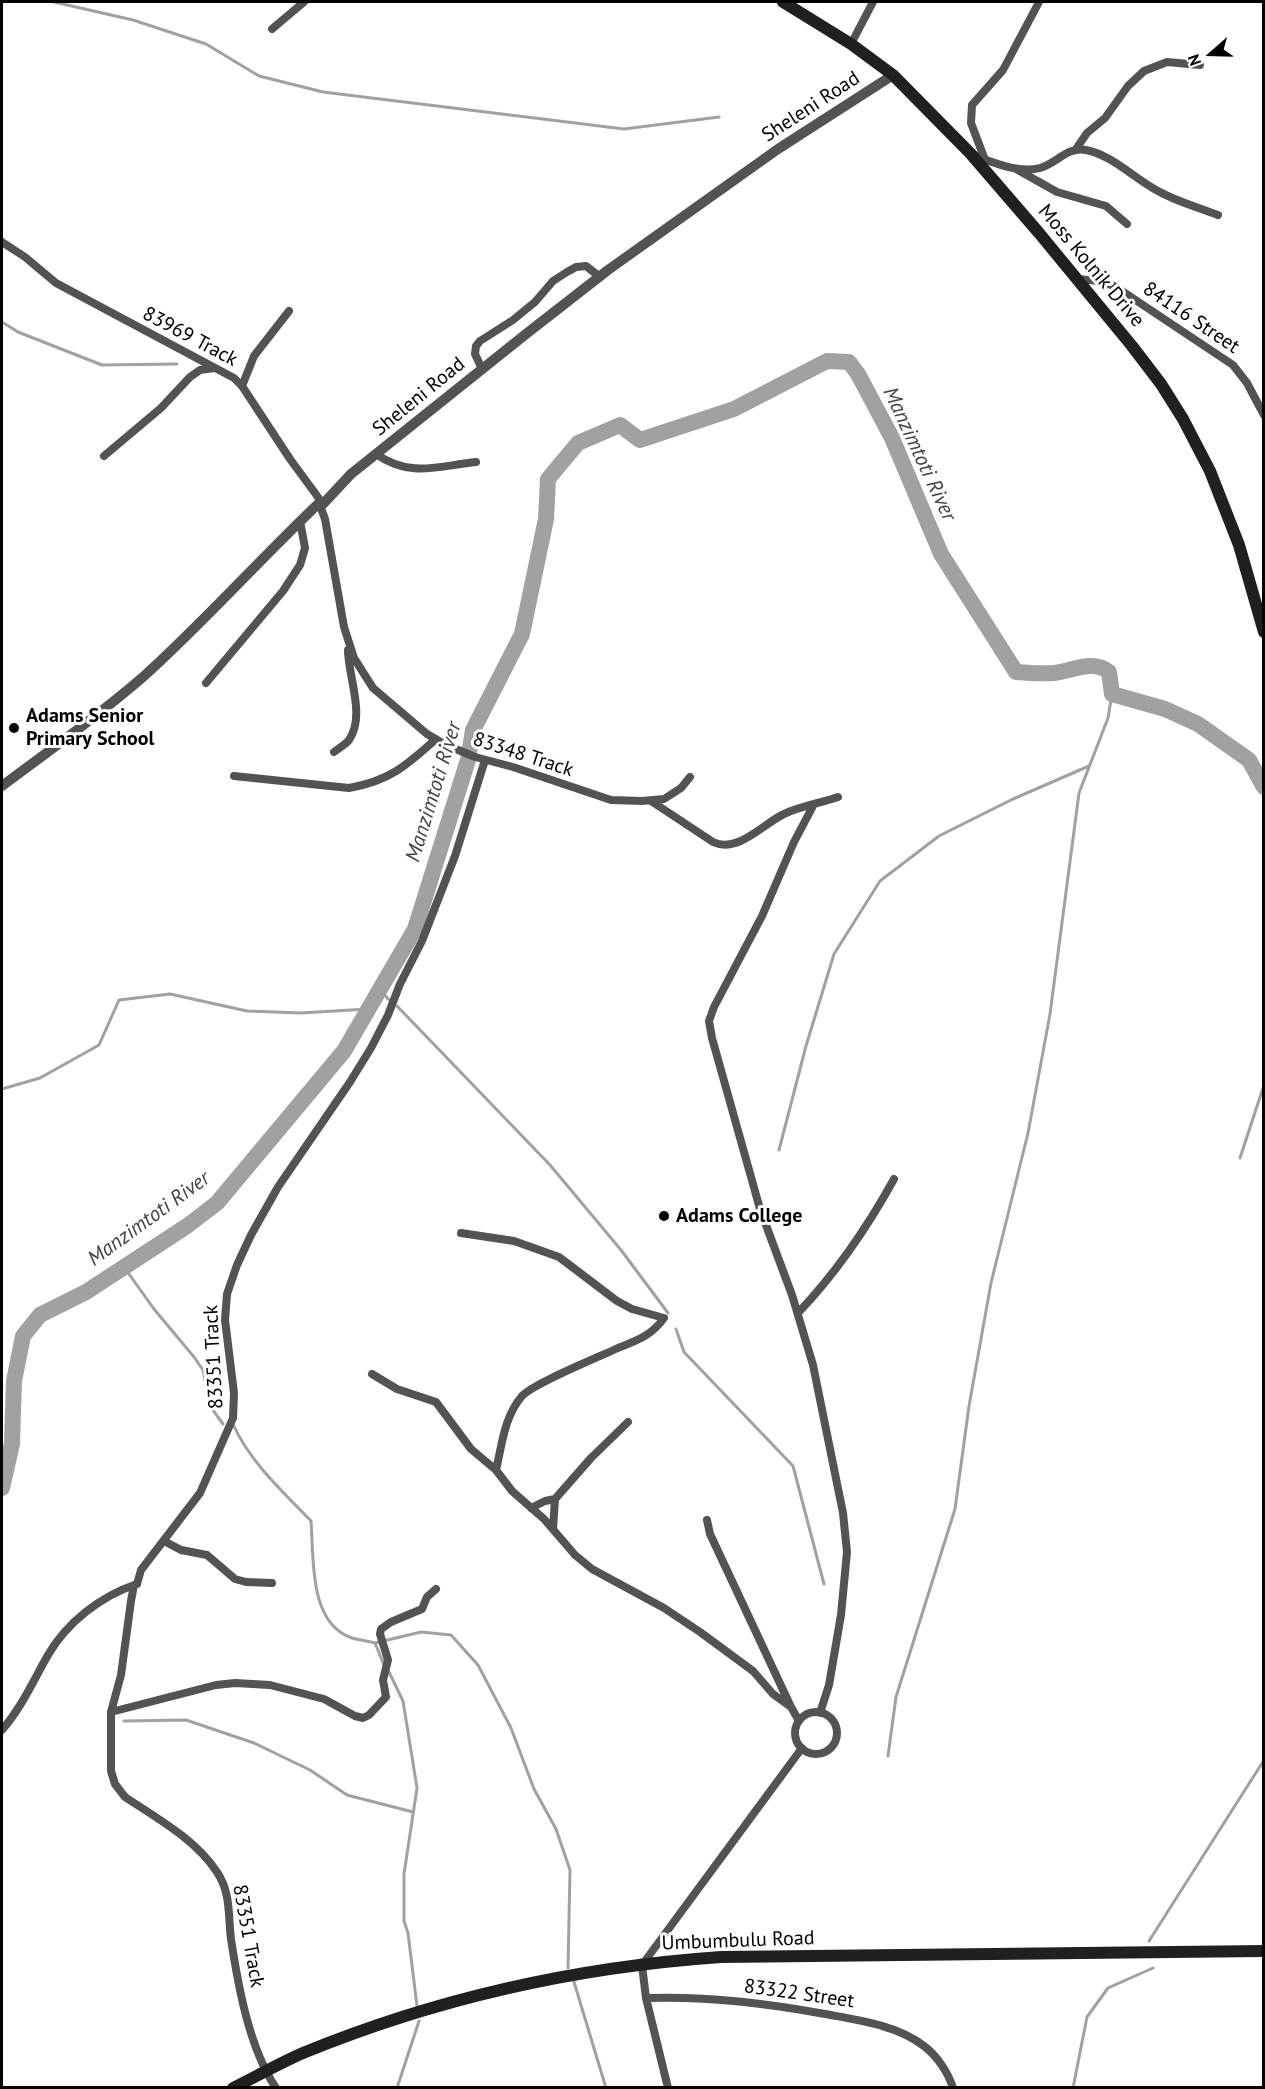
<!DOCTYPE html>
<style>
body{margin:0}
#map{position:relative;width:1265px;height:2089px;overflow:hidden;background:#fff;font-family:"PT Sans",sans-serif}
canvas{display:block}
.frame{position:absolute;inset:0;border:3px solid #000;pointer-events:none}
.north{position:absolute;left:1181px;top:24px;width:60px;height:60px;-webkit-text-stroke:4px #fff;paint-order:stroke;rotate:250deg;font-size:16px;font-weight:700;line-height:24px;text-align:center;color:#000}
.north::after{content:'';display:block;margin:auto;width:21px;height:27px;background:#000;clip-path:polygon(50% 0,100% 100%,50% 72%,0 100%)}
</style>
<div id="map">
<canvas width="1265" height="2089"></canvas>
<div class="frame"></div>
<div class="north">N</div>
</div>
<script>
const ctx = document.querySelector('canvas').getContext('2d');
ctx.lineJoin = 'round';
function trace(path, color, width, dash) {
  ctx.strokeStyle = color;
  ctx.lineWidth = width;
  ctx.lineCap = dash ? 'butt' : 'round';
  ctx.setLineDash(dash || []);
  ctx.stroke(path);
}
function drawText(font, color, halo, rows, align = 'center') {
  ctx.font = font + ' "PT Sans",sans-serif';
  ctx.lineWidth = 6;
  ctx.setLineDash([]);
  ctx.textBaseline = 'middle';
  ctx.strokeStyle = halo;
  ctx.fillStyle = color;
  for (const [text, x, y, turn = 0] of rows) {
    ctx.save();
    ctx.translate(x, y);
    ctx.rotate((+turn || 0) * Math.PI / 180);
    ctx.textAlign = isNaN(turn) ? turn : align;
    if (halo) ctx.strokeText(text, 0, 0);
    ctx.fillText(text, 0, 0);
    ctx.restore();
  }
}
trace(new Path2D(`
 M54 2 133 20 206 44 259 76 323 92 624 129 719 117
 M2 322 18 332 102 365 177 364
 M380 990 391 1002
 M397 1006 550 1165 621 1250 668 1313
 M2 1089 40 1078 99 1045 119 1000 170 994 247 1011 301 1013 368 1009
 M779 1150 806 1046 834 954 880 881 939 836 1013 799 1089 766
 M1240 1158 1264 1085
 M124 1267 154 1309 194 1357 203 1370 210 1406 223 1424
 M676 1329 684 1352 793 1466 824 1584
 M233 1424C249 1461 283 1492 311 1521 314 1557 308 1623 352 1638 359 1640 368 1641 375 1643L384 1665
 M375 1643 421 1632 451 1635 478 1665 511 1728 534 1789 556 1829 570 1870 568 1968
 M388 1670 403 1701 417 1788 404 1874V1921L408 1933 417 2006
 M124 1721 186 1720 254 1743 310 1770 347 1795 413 1812
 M888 1756 896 1697 955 1509 969 1406 991 1283 1028 1133 1050 1014 1079 793 1108 718 1112 694
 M1149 1941 1264 1760
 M574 1982 606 2088
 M397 2088 419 2021
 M1073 2088 1087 2017 1108 1988 1153 1968`), '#a1a1a1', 3);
trace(new Path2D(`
 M2 1488 12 1444 14 1381 23 1336 40 1315 86 1292 187 1226 217 1203 344 1051 415 929 468 760 473 730 522 634 546 519 548 479 578 443 620 425 640 440 734 409 827 361 849 362 858 374 892 438 941 554 1016 672C1028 673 1042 674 1054 673 1072 671 1093 659 1109 672L1112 694 1165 709 1198 724 1249 760 1264 787`), '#a1a1a1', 16);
trace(new Path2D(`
 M272 29 304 2
 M851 44 873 2
 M1076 149 1087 133 1105 118 1128 86 1144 71 1167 62 1200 65
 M973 155C992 162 1019 174 1040 168 1057 163 1068 146 1086 150 1112 155 1135 179 1158 191 1177 202 1198 207 1218 215
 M985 160 971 123 972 105 1003 70 1039 2
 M1016 169 1057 192 1106 206 1127 224
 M2 242 25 257 56 283 234 378 242 386 290 459 323 504
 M1077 279 1101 281 1116 287 1233 365 1247 383 1264 415
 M482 369 475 354 476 346 480 341 513 320 535 302 553 281 567 272 576 267 586 266 600 277
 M242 386 254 356 289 311
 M376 454C410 478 438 466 476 462
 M104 456 161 408 190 377 200 370 214 368
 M319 503 325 519 344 627 354 658 373 688 427 734 444 744 475 757 513 767 611 800 642 801 664 799 681 788 690 777
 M206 683 283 591 300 565 305 548 300 521
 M334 752C339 748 345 745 349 740 366 716 348 676 348 650
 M234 776 349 788C389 781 406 766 436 739
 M651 801 713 842C738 854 764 823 784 814 801 806 821 803 838 797
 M813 806 794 842 762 916 714 1007 709 1021 712 1038 760 1209 792 1295 813 1365 843 1513 847 1552 841 1615 829 1685 820 1713
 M461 1233 514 1241 559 1257 617 1301 632 1309 664 1318C651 1336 638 1340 618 1348 599 1357 534 1383 522 1396 504 1417 502 1445 496 1470
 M798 1313C836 1273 867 1228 894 1179
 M372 1374 397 1389 436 1402 471 1449 496 1470 512 1491 544 1519 575 1555 592 1569 664 1608 700 1632 753 1671 773 1694 791 1707 799 1721
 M531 1508 545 1501 555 1499
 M707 1520 710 1534 791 1707
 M553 1529 555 1499 591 1458 628 1422
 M164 1541 181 1550 207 1555 235 1579 246 1582 272 1583
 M111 1712 216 1685 235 1683 270 1685 324 1699 355 1716 363 1718 369 1715 386 1697 383 1680 388 1660 380 1634 381 1629 391 1622 422 1609 427 1597 436 1589
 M795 1733a21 21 0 1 1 42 0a21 21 0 1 1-42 0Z
 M2 1730C22 1707 33 1681 48 1655 67 1622 101 1596 137 1584
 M802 1748 642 1965 646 1998C706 1996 766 2003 825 2014 858 2020 897 2025 924 2046 937 2056 948 2072 953 2088
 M646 1998 668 2088
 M276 2088C249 2048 238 1985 231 1939 228 1915 231 1893 217 1872 195 1839 158 1819 125 1797L115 1784 111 1771V1712L121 1675 131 1601 134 1585 137 1584 141 1570 200 1493 233 1418 234 1393 225 1320 227 1294 237 1265 251 1235 278 1187 350 1082 371 1048 388 1015 400 984 422 941 455 856 485 760`), '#535353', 8);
trace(new Path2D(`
 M2 786C49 751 98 716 143 677 204 622 259 560 319 503L323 504 351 474 526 334 608 270 778 149 893 75`), '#535353', 10);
trace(new Path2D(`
 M783 2 851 44 893 75 970 153 1039 233 1132 346 1161 384 1183 419 1210 471 1239 545 1264 632
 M233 2088C257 2076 280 2063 303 2053 437 1998 576 1967 721 1957L1264 1951`), '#202020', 12);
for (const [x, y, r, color] of [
 [14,728,6,"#000"],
 [664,1216,6,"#000"]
]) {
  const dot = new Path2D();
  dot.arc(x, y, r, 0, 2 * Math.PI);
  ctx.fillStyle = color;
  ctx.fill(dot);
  trace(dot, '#fff', 2);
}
drawText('20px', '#000', '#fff', [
 ["Sheleni Road",811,107,-33],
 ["Moss Kolnik Drive",1091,266,50],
 ["84116 Street",1191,318,34],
 ["83969 Track",190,337,28],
 ["Sheleni Road",419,397,-39],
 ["83348 Track",523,755,18],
 ["83351 Track",214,1357,-93],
 ["83351 Track",248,1936,80],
 ["Umbumbulu Road",738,1941,-2],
 ["83322 Street",799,1994,8]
]);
drawText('bold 20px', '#000', '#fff', [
 ["Adams Senior",26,716],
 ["Primary School",26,739],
 ["Adams College",676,1216]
], 'left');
drawText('italic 21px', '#424242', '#fff', [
 ["Manzimtoti River",919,454,65],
 ["Manzimtoti River",434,792,-73],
 ["Manzimtoti River",149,1219,-36]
]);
</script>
